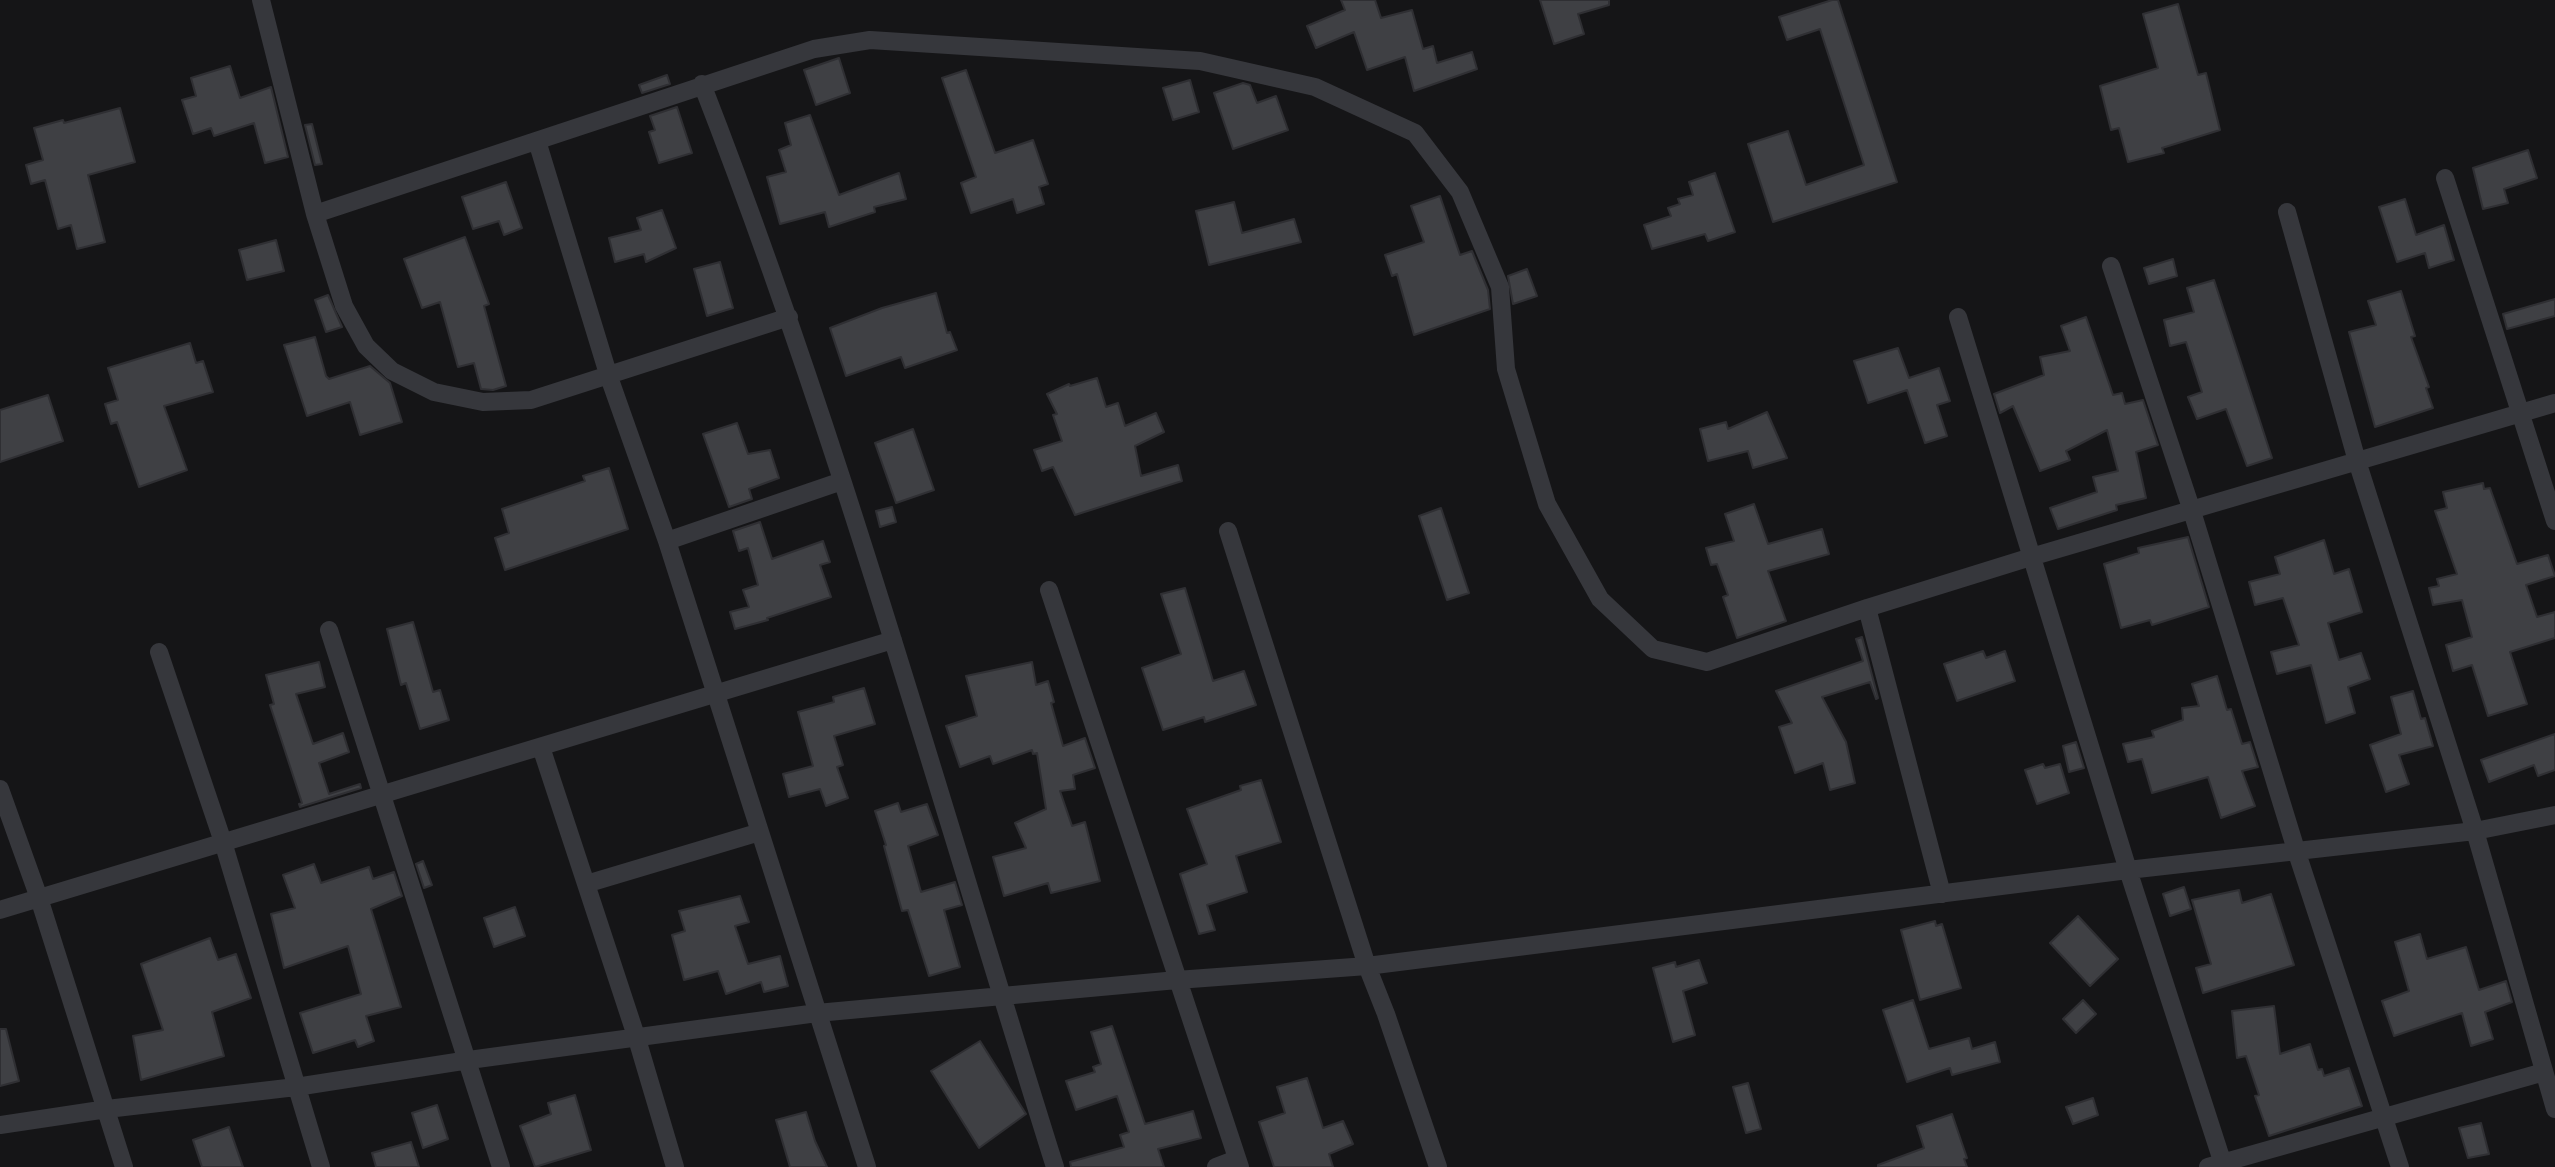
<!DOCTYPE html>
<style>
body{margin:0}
canvas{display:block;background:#151517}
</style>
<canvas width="2555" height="1167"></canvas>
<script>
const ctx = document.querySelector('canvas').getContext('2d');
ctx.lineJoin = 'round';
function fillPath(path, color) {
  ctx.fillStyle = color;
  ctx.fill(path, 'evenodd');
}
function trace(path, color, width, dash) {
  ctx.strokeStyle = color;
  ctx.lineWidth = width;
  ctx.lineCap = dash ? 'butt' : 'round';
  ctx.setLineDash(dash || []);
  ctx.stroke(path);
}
const building = new Path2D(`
 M1341 0H1375L1381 18 1412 10 1423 49 1433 46 1437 63 1472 52 1477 69 1414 91 1405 57 1367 70 1354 32 1316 48 1307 26 1345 10Z
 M1540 0H1609V5L1578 14 1584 34 1554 44Z
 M1832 0H1838L1897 182 1773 222 1748 144 1788 131 1806 185 1864 165 1820 29 1787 40 1779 17Z
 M2178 4 2198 75 2206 73 2220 130 2162 148 2164 153 2128 162 2119 128 2111 130 2100 86 2158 68 2143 14Z
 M839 58 850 93 816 105 804 70Z
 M230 66 240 98 271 87 288 157 265 163 254 123 214 136 211 128 193 134 182 100 196 96 191 78Z
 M966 70 995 153 1033 140 1048 184 1039 187 1044 204 1017 213 1013 199 971 213 961 183 976 177 942 78Z
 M667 75 670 84 642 93 639 85Z
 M1190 80 1199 112 1173 120 1163 88Z
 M1243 83 1250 85 1257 103 1276 96 1288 130 1233 149 1214 93Z
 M677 107 692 153 659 163 649 132 655 130 650 116Z
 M120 108 135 162 88 175 105 242 77 249 71 225 58 229 45 180 31 184 26 165 43 160 34 128 63 120 64 123Z
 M810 115 839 195 899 173 906 199 874 207 875 212 829 227 825 212 780 224 767 177 786 172 779 150 791 145 785 123Z
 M312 124 322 164 315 165 305 125Z
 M2528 150 2537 178 2504 189 2508 203 2483 209 2473 168Z
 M1715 173 1735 232 1708 241 1705 234 1652 249 1644 225 1671 216 1668 208 1680 204 1678 199 1693 195 1689 182Z
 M506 182 522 228 504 235 499 221 473 229 462 197Z
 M1440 196 1460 255 1472 251 1488 290 1490 309 1414 335 1397 274 1392 276 1385 255 1424 242 1411 206Z
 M2405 199 2416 235 2444 225 2454 260 2429 268 2425 253 2397 262 2379 207Z
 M1234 202 1242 233 1294 219 1301 242 1209 265 1196 211Z
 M662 210 676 248 646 262 644 254 615 262 609 238 641 230 637 218Z
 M465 237 489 304 484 306 506 386 493 390 481 389 474 363 458 367 440 302 422 308 404 259Z
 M276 240 284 271 247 280 239 250Z
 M2173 259 2177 276 2149 284 2144 268Z
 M720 262 733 308 707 316 694 269Z
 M1527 269 1537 296 1513 304 1508 276Z
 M2214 280 2272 458 2247 466 2226 409 2197 419 2188 397 2202 392 2186 342 2170 346 2164 320 2194 312 2187 288Z
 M2401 291 2415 336 2411 337 2429 387 2426 388 2433 408 2375 427 2349 332 2376 325 2368 301Z
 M936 293 947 333 950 332 957 350 905 368 901 357 846 376 830 328 882 308Z
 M328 295 342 327 326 332 315 300Z
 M2555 299V316L2507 329 2503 314Z
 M2086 317 2113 395 2122 393 2125 404 2143 400 2158 445 2136 452 2146 498 2116 505 2117 510 2058 529 2050 508 2097 492 2093 477 2118 471 2107 430 2066 451 2070 460 2040 471 2013 406 2000 413 1994 394 2044 375 2040 357 2070 351 2061 326Z
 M315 337 326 376 329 379 370 366 390 383 402 422 360 435 350 402 307 416 284 345Z
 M190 343 196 363 203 361 213 392 164 406 187 470 139 487 117 422 111 424 105 404 118 400 108 368Z
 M1898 348 1909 378 1939 368 1950 401 1937 405 1947 436 1925 443 1907 390 1868 403 1854 361Z
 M1097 378 1106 407 1118 403 1125 426 1156 413 1164 432 1135 446 1141 476 1178 465 1182 481 1075 515 1053 467 1042 471 1034 450 1062 441 1053 415 1057 414 1047 394 1069 384 1070 386Z
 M48 395 63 441 0 462V410Z
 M1767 412 1787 458 1753 468 1748 451 1708 461 1700 429 1726 422 1728 429Z
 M737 423 748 454 770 450 779 478 749 489 752 499 729 507 703 434Z
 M913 429 934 490 896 503 875 443Z
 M609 468 628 529 505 570 495 538 509 533 502 509 585 481 583 476Z
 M2483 483 2484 489 2490 488 2517 564 2548 555 2555 576 2526 585 2537 617 2555 612V638L2510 652 2527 704 2488 716 2472 665 2453 671 2446 645 2472 637 2462 600 2433 605 2429 588 2439 586 2437 579 2457 574 2435 511 2447 508 2443 492Z
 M1754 504 1768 544 1822 529 1829 554 1768 571 1786 621 1737 638 1723 597 1728 595 1717 564 1711 565 1706 548 1734 541 1725 514Z
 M892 507 896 522 880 527 876 511Z
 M1441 508 1469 593 1447 600 1419 516Z
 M760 522 772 559 823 541 830 562 820 565 831 597 767 618 768 620 735 629 730 612 749 607 743 590 758 585 748 548 739 551 733 531Z
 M2188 537 2209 607 2152 625 2150 620 2121 628 2104 564 2139 553 2138 548Z
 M2324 540 2334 574 2349 569 2362 612 2328 623 2339 660 2361 653 2370 679 2348 687 2355 713 2326 723 2311 665 2277 674 2271 652 2299 645 2283 598 2255 605 2249 582 2280 574 2275 557Z
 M1185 588 1213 681 1244 671 1256 705 1205 722 1204 717 1163 730 1142 668 1181 654 1161 594Z
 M413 622 433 692 440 690 449 720 420 729 406 683 401 685 387 629Z
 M1862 637 1878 698 1876 699 1870 682 1822 697 1846 742 1855 783 1830 790 1823 763 1795 773 1779 727 1792 723 1776 691 1863 661 1856 639Z
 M1983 651 1986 658 2005 651 2015 681 1957 701 1944 664Z
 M319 662 325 687 296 694 313 744 343 733 349 752 319 763 329 794 360 784 361 788 300 807 299 804 302 803 270 705 274 704 266 675Z
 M1032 662 1036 685 1048 681 1054 702 1051 703 1063 746 1085 738 1095 768 1073 775 1075 789 1060 791 1072 826 1085 822 1100 881 1051 893 1048 883 1004 896 993 857 1026 848 1015 823 1046 809 1037 753 1033 754 1032 750 993 764 990 756 960 767 946 726 977 716 966 676Z
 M2217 676 2227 710 2231 709 2242 744 2250 742 2258 767 2242 771 2255 806 2221 818 2208 777 2152 793 2142 759 2128 762 2123 744 2154 737 2152 731 2183 720 2182 708 2199 706 2192 684Z
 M864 688 875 724 834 736 843 765 837 767 848 798 826 806 820 789 789 797 783 774 813 766 798 712 834 702 833 697Z
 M2413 691 2421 719 2425 718 2433 746 2399 755 2409 784 2386 792 2370 745 2401 734 2391 697Z
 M2555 734V770L2538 776 2534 765 2489 782 2481 760Z
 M2076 742 2084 768 2069 772 2063 746Z
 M2043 764 2045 768 2060 764 2069 793 2037 804 2025 770Z
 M1261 780 1281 842 1236 856 1247 892 1207 905 1215 930 1199 934 1180 874 1207 864 1187 809 1241 790 1240 786Z
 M898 803 901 812 927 804 938 835 908 846 921 892 955 882 962 905 944 910 960 967 929 976 908 910 902 911 884 846 886 845 875 811Z
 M423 861 432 885 424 888 416 864Z
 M314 864 321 883 369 867 373 879 394 872 402 896 371 909 401 1007 366 1016 374 1041 358 1047 355 1040 313 1053 300 1013 361 994 348 946 284 968 271 914 295 908 283 875Z
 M2184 887 2191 909 2170 916 2163 894Z
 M2239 890 2242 903 2271 894 2294 965 2203 993 2196 968 2211 964 2192 900Z
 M740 896 749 922 735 926 748 964 780 956 788 986 764 992 761 982 726 994 718 971 684 980 672 935 685 931 679 911Z
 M515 907 525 936 494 947 484 918Z
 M2078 916 2118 959 2090 986 2050 943Z
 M1935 921 1936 926 1942 924 1961 988 1920 1000 1901 930Z
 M2420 934 2427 959 2466 947 2479 990 2506 981 2512 1002 2485 1012 2493 1039 2471 1046 2462 1013 2394 1036 2382 1001 2409 991 2395 942Z
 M210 938 218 960 236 954 251 998 212 1012 224 1056 141 1080 133 1036 163 1030 141 964Z
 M1699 960 1707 983 1683 991 1695 1035 1673 1042 1653 968 1675 962 1676 967Z
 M1913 1000 1929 1049 1969 1038 1972 1049 1995 1042 2000 1062 1952 1075 1950 1068 1907 1082 1883 1010Z
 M2083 1000 2096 1014 2076 1033 2063 1019Z
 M2274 1006 2280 1054 2310 1044 2318 1070 2322 1069 2324 1076 2349 1068 2362 1106 2269 1136 2255 1096 2259 1095 2246 1056 2237 1058 2232 1011Z
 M1112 1026 1145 1124 1193 1111 1201 1138 1158 1149 1164 1167H1071L1070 1162 1124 1147 1120 1135 1129 1132 1117 1096 1076 1110 1066 1081 1095 1072 1093 1067 1101 1064 1091 1032Z
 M0 1029H6L19 1081 0 1086Z
 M980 1041 1026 1114 979 1148 931 1071Z
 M1307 1078 1323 1128 1343 1121 1353 1144 1329 1154 1333 1167H1274L1259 1122 1285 1113 1277 1087Z
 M1748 1083 1761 1129 1746 1133 1733 1087Z
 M575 1095 591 1150 535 1167 520 1126 551 1114 548 1103Z
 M2093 1098 2098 1115 2073 1124 2066 1107Z
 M437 1105 448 1139 423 1148 412 1113Z
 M806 1112 815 1141 827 1167H790L776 1120Z
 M1952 1114 1967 1158 1964 1159 1967 1167H1878V1165L1924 1148 1917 1126Z
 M2481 1123 2489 1154 2468 1158 2459 1128Z
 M229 1127 243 1167H202L193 1140Z
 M411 1142 419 1167H376L372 1153Z`);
fillPath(building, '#3f4044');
trace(building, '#2f2f33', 2);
trace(new Path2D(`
 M261 0 315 214 344 306 366 346 392 371 434 392 483 402 531 400 789 317
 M702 84C840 438 941 805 1055 1167
 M537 141 609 377 667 541 867 1167
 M2445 178 2555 521
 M2287 212 2357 461 2475 831 2555 1109
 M315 214 814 49 870 40 1200 61 1315 87 1415 133 1460 192 1500 287 1506 369 1547 504 1600 599 1653 649 1707 662 1867 608 2031 557 2555 403
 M2111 266 2191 508 2297 853 2400 1167
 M1958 317 2128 870 2224 1167
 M1228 531 1367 966 1386 1014 1438 1167
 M667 541 842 481
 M1049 590 1240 1167
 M1867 608 1942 894
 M329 630 501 1167
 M159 652 223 842 321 1167
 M541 747 637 1039 675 1167
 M0 789 39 898 124 1167
 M586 884 760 832
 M0 910 893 640
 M0 1125 107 1109 296 1087 469 1060 817 1013 1177 980 1367 966 2128 870 2475 831 2555 815
 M1216 1167 1237 1159
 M2208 1167 2544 1072`), '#36373c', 18);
</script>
